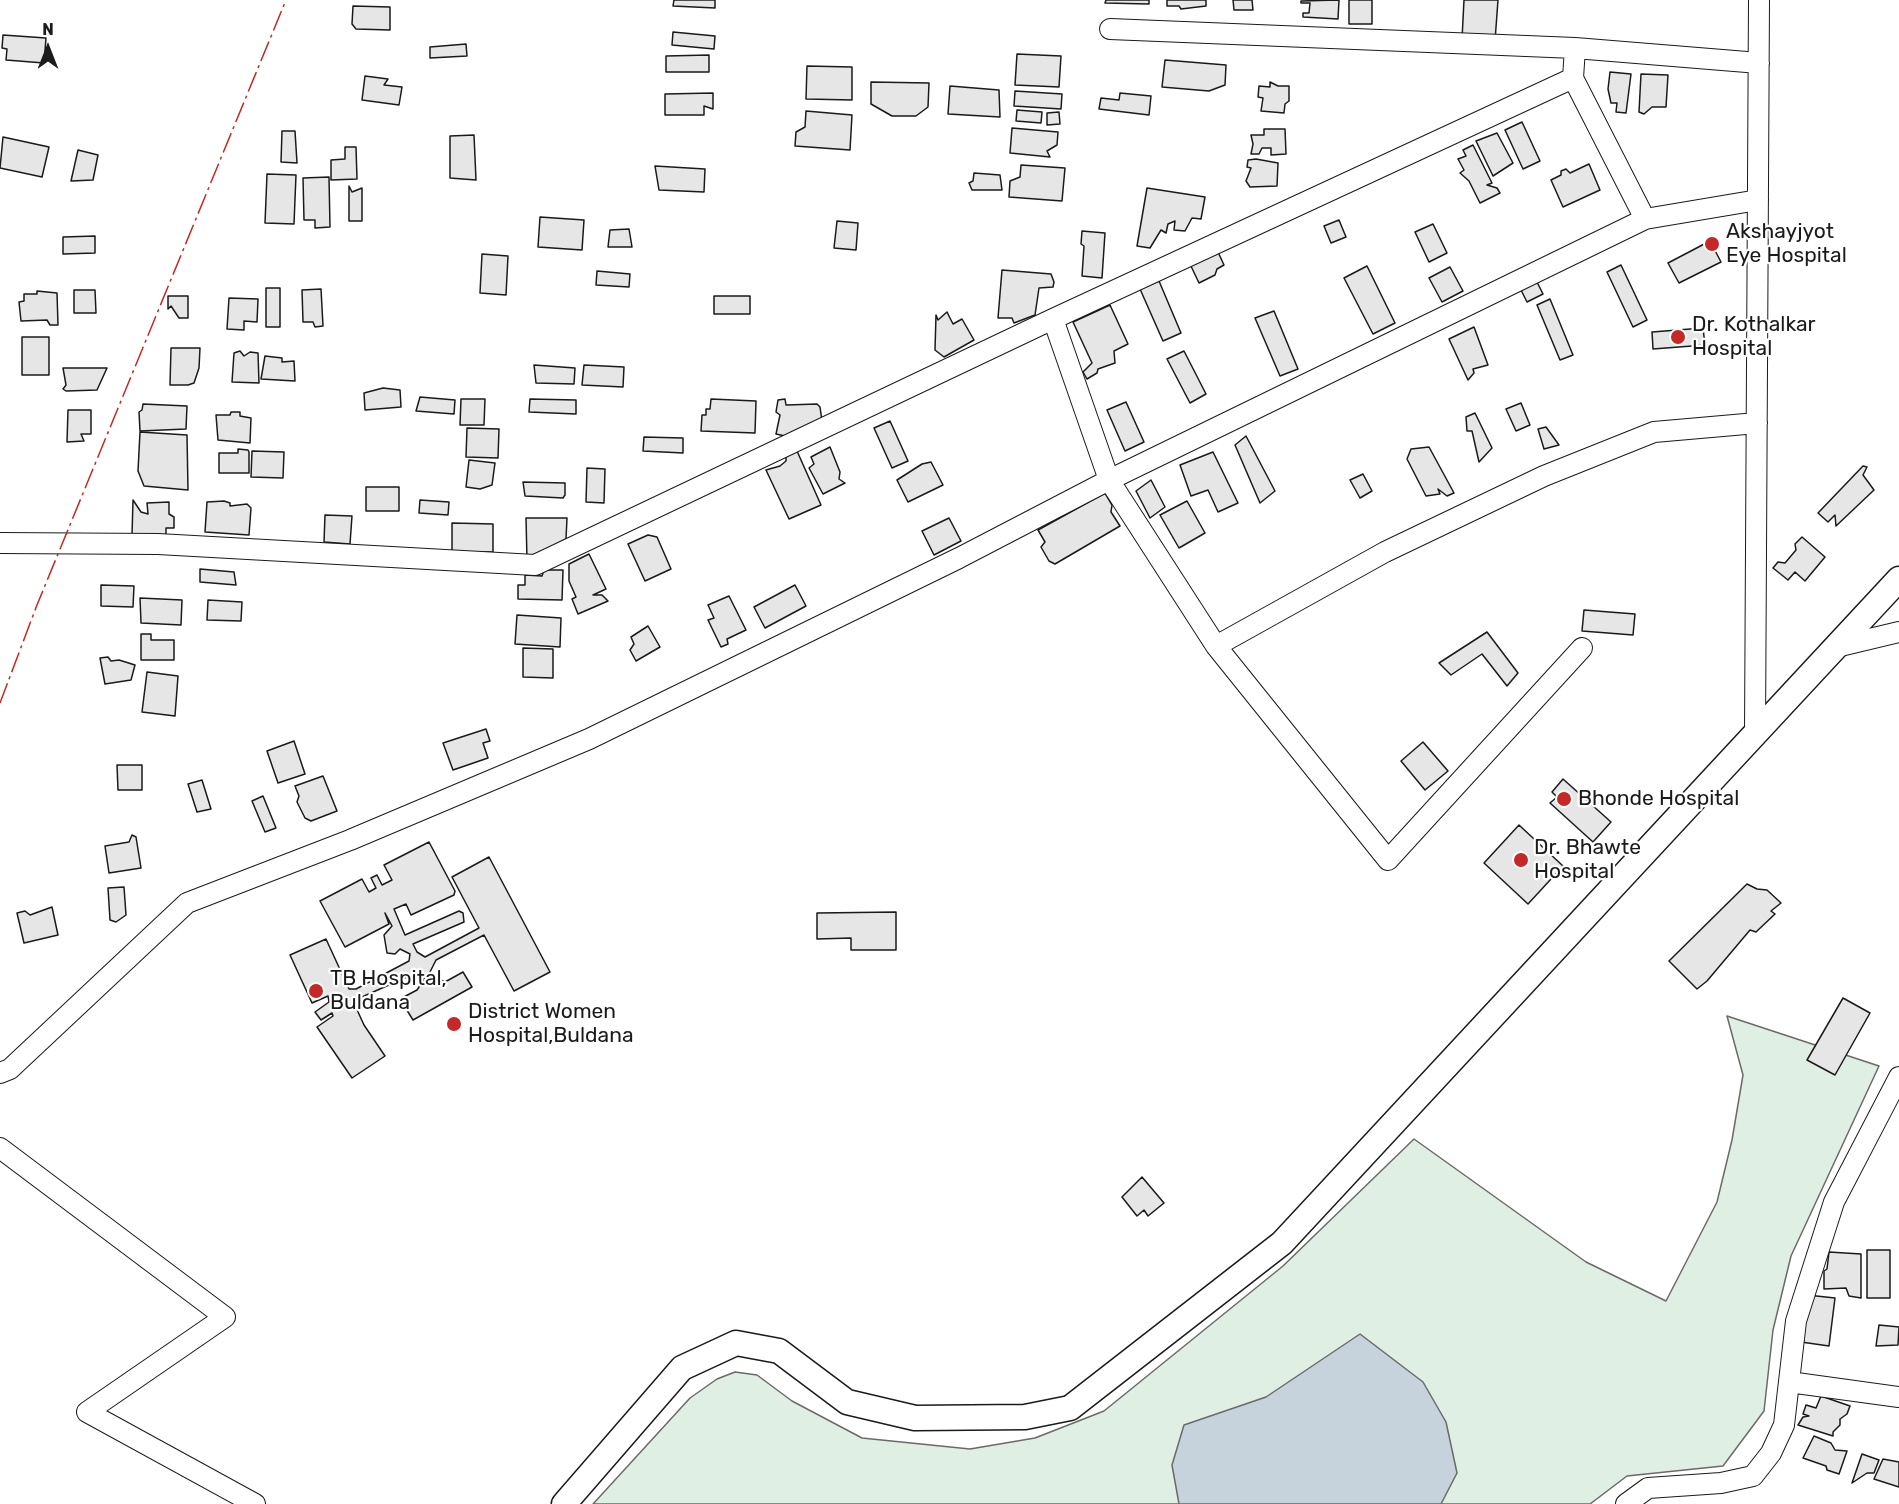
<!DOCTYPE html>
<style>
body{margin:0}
#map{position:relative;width:1899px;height:1504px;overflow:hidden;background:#fff;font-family:Rubik,sans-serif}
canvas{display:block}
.north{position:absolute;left:18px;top:18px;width:60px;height:60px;-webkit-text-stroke:4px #fff;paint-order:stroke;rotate:0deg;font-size:16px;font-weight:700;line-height:24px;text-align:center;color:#1a1a1a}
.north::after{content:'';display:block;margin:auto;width:21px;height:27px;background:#1a1a1a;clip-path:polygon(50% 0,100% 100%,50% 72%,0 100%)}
</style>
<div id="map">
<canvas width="1899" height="1504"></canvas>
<div class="north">N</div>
</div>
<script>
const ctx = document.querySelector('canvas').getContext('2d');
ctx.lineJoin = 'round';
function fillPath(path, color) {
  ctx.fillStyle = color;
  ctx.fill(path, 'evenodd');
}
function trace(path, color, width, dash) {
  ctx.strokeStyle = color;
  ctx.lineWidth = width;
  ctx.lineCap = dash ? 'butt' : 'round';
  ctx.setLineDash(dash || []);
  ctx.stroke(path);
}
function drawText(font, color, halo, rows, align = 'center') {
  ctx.font = font + ' Rubik,sans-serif';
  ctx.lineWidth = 4.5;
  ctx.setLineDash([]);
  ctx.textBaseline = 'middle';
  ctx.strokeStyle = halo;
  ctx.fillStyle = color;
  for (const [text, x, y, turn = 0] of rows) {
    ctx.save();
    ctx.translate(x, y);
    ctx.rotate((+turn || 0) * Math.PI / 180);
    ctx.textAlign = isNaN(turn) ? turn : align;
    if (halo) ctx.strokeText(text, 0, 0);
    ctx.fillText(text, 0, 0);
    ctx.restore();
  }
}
const green = new Path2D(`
 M1727 1016 1879 1066 1791 1256 1773 1330 1764 1411 1723 1466 1627 1476 1590 1504H593L690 1398 717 1379 735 1372 757 1375 792 1401 862 1438 970 1449 1035 1438 1104 1411 1283 1266 1414 1139 1586 1262 1666 1301 1717 1202 1732 1140 1743 1075Z`);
fillPath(green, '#e0efe3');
trace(green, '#6a6a6a', 1.5);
const water = new Path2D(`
 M1360 1334 1423 1382 1446 1422 1457 1473 1441 1504H1179L1172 1465 1184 1425 1266 1397Z`);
fillPath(water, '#c6d2dc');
trace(water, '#6a6a6a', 1.5);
const building = new Path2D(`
 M674 0H715V8L673 6Z
 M1106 0H1149V4L1105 3Z
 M1167 0H1206V6L1181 9 1179 6H1167Z
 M1233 0H1252L1253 10H1234Z
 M1339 0 1338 19 1303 17V13H1309L1310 3H1301V1Z
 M1349 0H1372V24H1349Z
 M1464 0H1498L1495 41 1462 39Z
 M353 6 390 7V30L356 29 352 24Z
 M673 32 715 36 714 49 672 45Z
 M3 35 46 38 44 63 6 60 7 49 2 48Z
 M466 44 467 56 430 58V47Z
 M1017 54 1061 56 1059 87 1015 85Z
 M709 55V72H666V56Z
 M1165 60 1226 65 1225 85 1209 91 1162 87Z
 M807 66 852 67V100L806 99Z
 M1610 72 1631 74 1626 113 1616 112 1617 103H1611L1608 89Z
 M1641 74 1668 75 1666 107H1652L1644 114 1639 112Z
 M365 76 388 79 384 85 402 87 399 105 362 100Z
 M871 82 929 83 928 107 916 116H892L871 104Z
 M1270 82 1278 86H1289V101L1285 104 1284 113 1261 111 1263 98 1258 97 1259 86 1270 87Z
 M950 86 999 90 1000 117 948 114Z
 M1015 91 1062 94 1061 109 1014 106Z
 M713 93V109L704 106V115H665V94Z
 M1120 93 1151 96 1149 115 1099 109 1101 98 1119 100Z
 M1017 110 1042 112 1041 123 1016 121Z
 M806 111 852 115 850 150 795 146 796 132 805 127Z
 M1059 112 1060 124 1047 125V113Z
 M1522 122 1540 161 1523 169 1505 130Z
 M1012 128 1058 132 1057 145 1047 151 1050 157 1010 153Z
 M1264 129H1285L1286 154 1271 155V148H1262L1259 154H1251L1253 144 1251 135H1264Z
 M282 131H295L297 163 281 162Z
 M1497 133 1513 163 1493 176 1476 141Z
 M474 135 476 180 450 178V136Z
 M3 137 49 147 42 177 0 168Z
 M1473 145 1492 183 1487 185 1497 188 1500 193 1480 203 1469 181 1460 173 1464 170 1458 159 1466 156 1463 150Z
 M345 147H356L357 179 331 180V160L345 159Z
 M78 150 98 155 93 180 71 181Z
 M1256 159 1278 163 1277 186 1250 187 1246 181 1251 168 1247 167 1248 160Z
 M1589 164 1600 190 1563 207 1551 180 1561 175V171L1566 169 1570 173Z
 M1021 165 1065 168 1062 201 1009 197 1010 181 1020 177Z
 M655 166 705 169 704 192 659 190Z
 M974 173 1000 175 1002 190H972L969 183 973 181Z
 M267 174 296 175 294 224 265 223Z
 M329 177 330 227 315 228V220H304L303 178Z
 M349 186 352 192 362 188V221H349Z
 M1147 188 1205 197 1201 219 1192 218 1185 231 1174 230 1175 221 1168 224 1166 233 1161 230 1150 248 1137 246Z
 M540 217 584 220 582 250 538 247Z
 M1339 220 1346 237 1331 243 1324 226Z
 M837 221 858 223 856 250 834 248Z
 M1433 224 1447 253 1429 262 1415 232Z
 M629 229 632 247H608L610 230Z
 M1082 231 1105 233 1102 278 1082 276 1084 246 1081 244Z
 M95 236V253L63 254V237Z
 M1710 241 1721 262 1679 283 1668 263Z
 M1218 252 1224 265 1217 269 1215 275 1199 283 1190 264Z
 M482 254 508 256 506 295 480 293Z
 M1621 265 1647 320 1633 327 1607 272Z
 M1367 266 1395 323 1373 334 1344 278Z
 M1450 267 1463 291 1442 302 1429 278Z
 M1002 270 1051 274 1054 282 1053 287 1039 288 1035 315 1014 323 1012 318H998Z
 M597 271 630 274 629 287 596 285Z
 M1159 281 1181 333 1163 341 1140 289Z
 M1537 282 1543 294 1527 302 1521 290Z
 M266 288H280V327H266Z
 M321 289 323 326 315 327 313 322H303L302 290Z
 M74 290H95L96 313H74Z
 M37 291 57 293 58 325H50L47 320 21 321 19 302 24 301V294H37Z
 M168 296H188V318H179L171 306 168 309Z
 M714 296H750V314H714Z
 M229 298 258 299 257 322 244 321V330L227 329Z
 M1550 299 1573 355 1560 360 1537 305Z
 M1110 305 1128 344 1114 351 1115 363 1098 369 1097 373 1087 379 1083 372 1092 363 1073 322Z
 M1274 311 1298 369 1280 376 1255 318Z
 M947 312 953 324 962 319 974 340 944 357 935 350 936 315 938 320Z
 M1474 327 1488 365 1473 369 1474 373 1468 380 1449 339Z
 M1703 328 1705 345 1653 349 1652 332Z
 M22 337H49V375H22Z
 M171 348H200L199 368 194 383 188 385H170Z
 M240 351 244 356 250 352 258 353 259 383 232 382 234 353Z
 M1184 351 1206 394 1190 403 1167 359Z
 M265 356 282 358V362L294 361 295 381 261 379Z
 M534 365 575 368 574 384 536 383Z
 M584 365 624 367 623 387 582 385Z
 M63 368H107L97 390 66 391 63 389 66 385Z
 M383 388 400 390 401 407 365 410 364 393Z
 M420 397 455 400 454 414 416 411Z
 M461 399H485L484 425H460Z
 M530 399 576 400V414L529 412Z
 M711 399 756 401 755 433 701 431 702 415H706V409H710Z
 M785 399 786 405 817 404 820 407 822 421 794 438 776 434 780 415 776 412 778 400Z
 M1126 402 1144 442 1125 451 1107 410Z
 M1521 403 1530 425 1516 431 1506 409Z
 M143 404 187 406 186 429 140 431 139 412 142 410Z
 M68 410H91V434H81L84 441 67 442Z
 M231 412H240V416L251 418 250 443 218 440 216 415H230Z
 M1475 413 1492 448 1479 462 1472 431H1467L1466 417Z
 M890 421 908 461 892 468 874 428Z
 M1546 427 1559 445 1544 449 1538 429Z
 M467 428 499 429 498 458 466 457Z
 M140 432 187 435 188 490 144 486 138 471Z
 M1246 436 1275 491 1260 503 1235 445Z
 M644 437 683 438V453L643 451Z
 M830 447 840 472 839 479 845 483 823 494 809 468 814 464 811 457Z
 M1429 447 1454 493 1447 496 1438 489 1440 494 1426 496 1407 459 1411 449Z
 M238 449 248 450 249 452V473H219V453H238Z
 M252 451 284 452 283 478 251 477Z
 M797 451 821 505 789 519 766 470 780 466 786 461V456Z
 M1213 452 1238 503 1218 512 1208 490 1191 496 1180 465Z
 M469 460 495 463 492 485 480 489 466 487Z
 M931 462 943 485 908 502 897 480 922 464Z
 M1863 466 1867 467 1863 475 1874 490 1836 526 1835 515 1828 522 1818 513Z
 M587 468 605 469 604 503 586 502Z
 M1363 474 1372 491 1360 498 1350 480Z
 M1151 480 1165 507 1150 518 1136 491Z
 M523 482 565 483V495L563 498 525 496Z
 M366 487H399V511H366Z
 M1105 493 1112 505 1111 512 1120 526 1055 564 1049 561 1041 547 1045 542 1038 530Z
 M133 500 141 512 148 514 147 503 169 502V514L174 517V528H166V536L132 535Z
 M420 500 449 502 448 515 419 513Z
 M224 501 230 503V506L247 504 251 508 249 535 205 532 207 502Z
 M1187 501 1205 533 1179 548 1160 515Z
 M325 515 352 516 350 544 324 542Z
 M526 518H567L566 539 527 560Z
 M949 518 961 541 934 555 922 531Z
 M452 523 493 524V552H452Z
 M648 535 657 537 671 569 645 581 628 544Z
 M1802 537 1825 557 1805 581 1795 572 1788 580 1773 568 1778 562 1785 563 1796 550 1795 544Z
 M589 554 606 589 593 595H602L608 601 578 614 572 599 576 597 569 581V564Z
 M200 569 234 572 236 585 200 582Z
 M544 570H563L562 600 518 599V585H525V575L542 576Z
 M101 585 134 586 133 607 101 606Z
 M795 585 806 606 765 628 754 607Z
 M729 596 746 630 727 639 728 644 721 647 708 620 714 618 708 605Z
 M140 598 182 600 181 625 141 623Z
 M208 600 242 602 241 621 207 620Z
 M1584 610 1635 614 1633 635 1582 631Z
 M517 615 561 618 560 647 515 644Z
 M648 626 660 647 636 661 630 650 634 644 631 637Z
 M1487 632 1518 673 1507 686 1482 654 1451 675 1439 663Z
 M141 634H151V640H174V660H141Z
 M523 648 553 649V678L523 677Z
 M108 657 111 661 119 660 135 665 131 680 105 684 100 658Z
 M147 672 178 676 175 716 142 712Z
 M486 729 490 741 483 743 488 758 453 770 443 743Z
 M294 741 305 774 278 783 267 751Z
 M1423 742 1448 771 1425 790 1401 761Z
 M117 765H142V790H118Z
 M323 776 337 811 311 821 305 818 297 802 299 796 295 786Z
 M1563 779 1611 822 1593 842 1550 803 1557 797 1552 792Z
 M202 780 211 809 197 812 188 784Z
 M263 796 276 828 265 832 252 801Z
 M1519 825 1563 866 1528 904 1484 863Z
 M132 835 136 837 141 868 109 873 105 846 129 842Z
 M429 842 455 891 454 895 411 915 406 904 394 909 405 935 459 911 463 913 464 922 413 944 417 952 425 957 479 928 452 877 489 857 550 972 514 991 484 935 436 960 429 974 445 982 463 972 472 987 413 1020 400 999 417 990 425 978 409 976 353 1001 364 1025 385 1056 352 1078 317 1027 333 1016 332 1013 321 1020 315 1012 329 1002 328 996 312 1003 290 955 326 939 349 989H356L409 961 410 954 400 949 395 954 387 953 384 935 392 926 385 913 389 924 345 947 320 901 362 879 369 892 376 888 371 878 377 875 382 885 392 880 384 865Z
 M1747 884 1757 889 1767 890 1781 903 1771 911 1775 914 1756 932 1750 930 1707 981 1697 989 1669 961Z
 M124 887 126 915 116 922 110 920 108 888Z
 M52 907 58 935 24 943 17 913 25 911 30 915Z
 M896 912V950H851V938L817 939V913Z
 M1843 998 1870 1013 1835 1075 1807 1060Z
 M1142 1177 1164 1203 1148 1216 1144 1210 1137 1216 1122 1197Z
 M1867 1250H1890V1298H1867Z
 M1829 1252 1861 1254V1298L1849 1296 1846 1288 1824 1289V1271L1827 1269Z
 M1807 1295 1835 1298 1829 1346 1801 1342Z
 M1879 1325 1899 1327 1898 1345 1876 1346Z
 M1821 1396 1850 1406 1847 1414 1840 1419V1425L1833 1432V1436L1798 1425 1803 1417 1809 1416 1803 1414 1806 1405 1816 1408Z
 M1814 1436 1831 1443 1835 1450 1847 1451 1839 1474 1827 1470 1826 1466 1803 1458Z
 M1862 1454 1879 1460 1874 1473H1867L1852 1483Z
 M1883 1459 1899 1462V1487L1874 1479Z`);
fillPath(building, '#e6e6e6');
trace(building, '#1a1a1a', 1.5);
const minor = new Path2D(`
 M1110 29 1575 48 1759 63
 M1575 48 1573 78 1645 219
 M1053 319 1109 480 1216 646 1388 860 1582 648
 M0 543 158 544 535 565 1053 319 1573 78
 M1216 646 1385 552 1544 476 1654 432 1757 423
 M1836 647 1899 632
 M1755 734 1759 0
 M0 1073 10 1069 187 903 350 840 589 739 959 558 1109 480 1645 219 1758 200
 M0 1148 225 1317 87 1412 255 1504
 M1789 1382 1899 1397
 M1626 1504 1648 1488 1721 1483 1753 1476 1771 1453 1784 1425 1796 1321 1834 1202 1899 1077`);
const major = new Path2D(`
 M564 1504 682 1368 736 1343 779 1351 847 1402 915 1418 1025 1417 1070 1408 1282 1243 1899 579`);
trace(minor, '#1a1a1a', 22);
trace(major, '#1a1a1a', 27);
trace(minor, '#fff', 20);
trace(major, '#fff', 24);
trace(new Path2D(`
 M0 703 37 605 286 0`), '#c62828', 1.5, [21, 4.5, 3, 4.5]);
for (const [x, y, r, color] of [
 [1712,244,8,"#c62828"],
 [1678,337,8,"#c62828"],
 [1564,799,8,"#c62828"],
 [1521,860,8,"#c62828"],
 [316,991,8,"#c62828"],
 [454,1024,8,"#c62828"]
]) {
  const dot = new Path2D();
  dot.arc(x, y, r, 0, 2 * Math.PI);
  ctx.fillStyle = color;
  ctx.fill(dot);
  trace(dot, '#fff', 2);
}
drawText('21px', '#1a1a1a', '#fff', [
 ["Akshayjyot",1726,232],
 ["Eye Hospital",1726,256],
 ["Dr. Kothalkar",1692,325],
 ["Hospital",1692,349],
 ["Bhonde Hospital",1578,799],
 ["Dr. Bhawte",1534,848],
 ["Hospital",1534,872],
 ["TB Hospital,",330,979],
 ["Buldana",330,1003],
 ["District Women",468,1012],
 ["Hospital,Buldana",468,1036]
], 'left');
</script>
